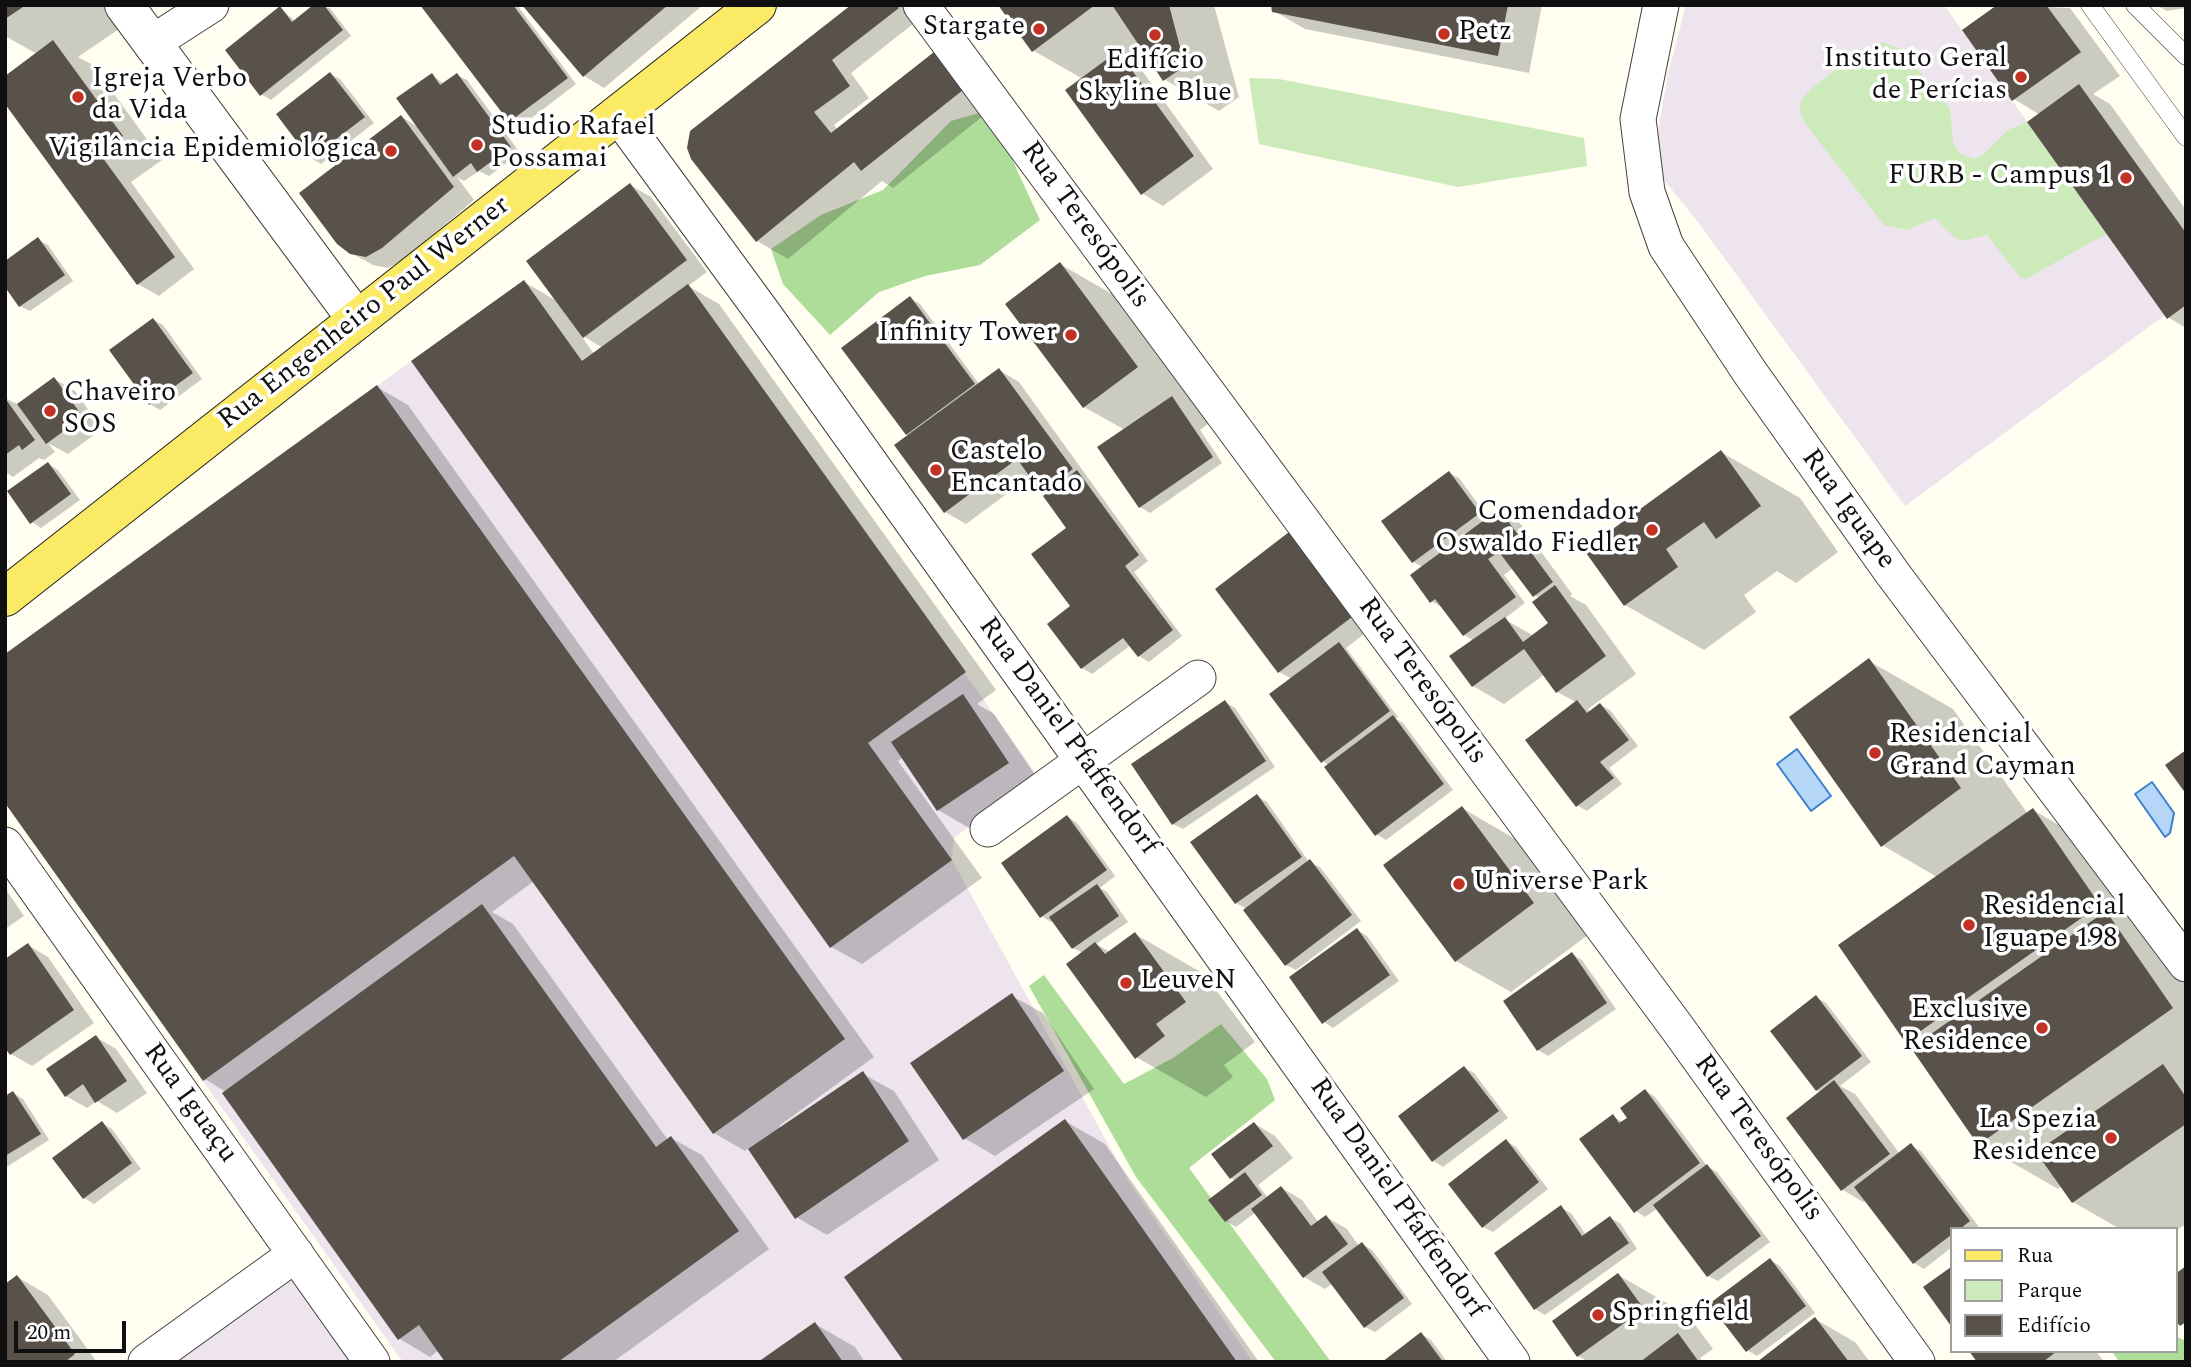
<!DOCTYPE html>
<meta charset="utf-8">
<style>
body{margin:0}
#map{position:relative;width:2191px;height:1367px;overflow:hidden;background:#fffef1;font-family:Spectral,serif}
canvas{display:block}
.frame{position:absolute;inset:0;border:7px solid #0f0f0f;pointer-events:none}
.legend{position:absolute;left:1950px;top:1227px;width:228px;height:126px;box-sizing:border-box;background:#fff;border:2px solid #9f9f9f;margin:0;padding:9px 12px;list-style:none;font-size:21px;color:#0f0f0f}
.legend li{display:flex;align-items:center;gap:14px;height:35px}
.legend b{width:35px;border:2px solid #9f9f9f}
.scale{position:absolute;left:14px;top:1321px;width:112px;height:32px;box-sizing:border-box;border:4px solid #0f0f0f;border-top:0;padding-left:9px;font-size:21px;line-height:24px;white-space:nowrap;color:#0f0f0f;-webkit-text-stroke:5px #fff;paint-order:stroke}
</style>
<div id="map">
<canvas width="2191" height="1367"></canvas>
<div class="frame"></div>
<ul class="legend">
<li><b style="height:9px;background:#faea66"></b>Rua</li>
<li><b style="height:19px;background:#cdebba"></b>Parque</li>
<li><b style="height:19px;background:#58524b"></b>Edifício</li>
</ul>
<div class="scale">20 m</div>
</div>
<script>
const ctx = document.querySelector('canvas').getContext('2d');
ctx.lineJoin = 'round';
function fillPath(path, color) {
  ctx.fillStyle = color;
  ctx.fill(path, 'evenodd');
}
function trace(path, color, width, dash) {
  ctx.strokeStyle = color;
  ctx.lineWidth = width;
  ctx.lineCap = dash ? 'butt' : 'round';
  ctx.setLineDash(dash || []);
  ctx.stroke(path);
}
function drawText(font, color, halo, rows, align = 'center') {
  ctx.font = font + ' Spectral,serif';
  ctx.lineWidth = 7;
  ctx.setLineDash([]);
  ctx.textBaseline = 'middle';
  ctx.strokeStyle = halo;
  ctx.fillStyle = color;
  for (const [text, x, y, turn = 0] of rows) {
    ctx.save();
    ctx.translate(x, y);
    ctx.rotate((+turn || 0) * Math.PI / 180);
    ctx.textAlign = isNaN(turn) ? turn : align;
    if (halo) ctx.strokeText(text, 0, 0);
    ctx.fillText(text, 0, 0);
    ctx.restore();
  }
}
fillPath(new Path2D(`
 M1686 5H1944L2165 315 1905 506 1698 222 1652 165 1668 74Z
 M524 280 582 361 688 284 1037 775 954 838 952 860 1129 1182 1253 1362H403L5 803V654Z
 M291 1272 353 1362H167Z`), '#eee4ed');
fillPath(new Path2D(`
 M1882 42 1900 49 1950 108 1953 142 1959 153 1974 159 1983 155 2008 130 2027 122 2106 234 2026 279 2020 277 1987 235 1962 241 1955 238 1935 218 1907 230 1884 225 1805 123C1801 117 1798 110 1801 102 1806 88 1867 46 1882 42Z
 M1249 78 1279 79 1584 138 1587 166 1458 187 1259 144Z`), '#cdebba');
fillPath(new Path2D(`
 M979 113 1007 148 1040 220 980 265 925 276 879 292 830 335 783 284 771 249 821 215 883 190 951 121Z
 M1044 975 1124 1084 1173 1058 1221 1024 1267 1079 1275 1100 1189 1168 1331 1362H1276L1136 1177 1029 986Z
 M2175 1336 2186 1341V1362H2119L2112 1351H2175Z`), '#aedc99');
const water = new Path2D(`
 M1797 749 1831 796 1811 811 1777 764Z
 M2152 782 2174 813 2170 833 2165 837 2135 794Z`);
fillPath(water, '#b5d6f7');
trace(water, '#3b81d0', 2);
fillPath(new Path2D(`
 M5 5H103L119 29 78 57 93 65 162 160 131 182 194 269 159 296 138 284 37 54 5 36Z
 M315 5 330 8 351 36 271 100 261 94 280 8 295 21Z
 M423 5H517L576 84 520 127 510 121Z
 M525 5H703L604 88 584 76Z
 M853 5H901L918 20 851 73 869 98 834 125 838 130 934 54 993 108 893 188 882 181 788 259 757 241 692 158Z
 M1000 5H1214L1239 97 1219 111 1164 79 1149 57 1138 65 1213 169 1163 206 1143 194 1083 79 1034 51Z
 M1273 5H1542L1529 73 1305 29 1274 11Z
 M2000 5 2070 8 2120 76 2093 94 2110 104 2186 210V328L2168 317 2040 115 2014 99Z
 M2156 5H2186V8L2167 11Z
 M330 74 340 79 374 123 321 164 311 158 278 115Z
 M432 75 444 84 457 75 467 80 520 153 489 176 479 171 464 181 457 177 474 200 403 260 388 268 373 265 351 253 402 117 420 128Z
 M630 185 651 197 707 272 688 286 719 304 996 690 977 704 994 714 1039 781 969 828 938 810 903 757 898 761 982 878 862 964 831 947 524 282 557 301ZM580 334 603 348 594 354Z
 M38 240 48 245 73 281 30 311 20 306Z
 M1060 264 1143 312 1220 415 1200 430 1222 463 1150 513 1140 507 1125 430 1084 407Z
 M910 298 920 304 979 384 999 370 1019 382 1148 561 1134 572 1182 636 1149 662 1139 656 1131 645 1092 674 1082 668 1072 606 1069 528 1048 494 1031 476 966 524 945 512 907 434Z
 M154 320 163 325 202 379 160 410 150 404Z
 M54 379 75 391 102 429 68 454 48 443 55 452 44 460 39 458 13 477 5 472V398L19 405Z
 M377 387 408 405 874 1057 779 1126 781 1129 863 1074 894 1091 939 1160 827 1235 796 1217 749 1148 745 1151 714 1133 534 881 492 912 513 924 668 1140 671 1138 702 1155 769 1249 613 1362H447L439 1350 430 1357 400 1339 226 1092 205 1079Z
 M1721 452 1800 498 1838 552 1796 583 1777 571 1744 595 1756 612 1704 650 1625 605 1586 550Z
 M48 464 58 470 80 500 41 528 32 522Z
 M1449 473 1459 478 1489 519 1499 511 1520 523 1572 594 1570 596 1586 605 1636 674 1588 709 1591 712 1600 705 1610 710 1638 746 1609 768 1622 784 1587 811 1577 805 1576 702 1557 692 1545 674 1504 704 1473 686 1474 641 1464 635 1445 609 1431 601 1423 567 1413 562ZM1513 568 1539 599 1550 623 1534 636 1504 619 1525 603 1504 575Z
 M1290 534 1371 629 1346 648 1398 717 1396 719 1403 723 1453 790 1386 840 1376 834 1329 765 1322 761 1292 679 1279 672Z
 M1869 661 1953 709 2028 814 2033 810 2112 856 2186 960V1224L2175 1231 2120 1229 2073 1202 2062 1186 2058 1189 1980 1144 1917 1046 1907 1040 1937 877 1882 845Z
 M1225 702 1235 708 1275 767 1183 829 1173 824Z
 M1257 796 1267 802 1309 862 1320 867 1361 921 1296 970 1286 965 1247 909 1236 903Z
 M1462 808 1517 840 1588 935 1511 992 1456 961Z
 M1068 817 1077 823 1115 876 1100 888 1107 892 1128 922 1096 944 1110 952 1135 934 1204 974 1255 1042 1224 1065 1233 1077 1206 1097 1136 1057 1083 953 1073 948 1054 920 1051 922 1041 916Z
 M5 888 24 916 5 929Z
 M1357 930 1367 936 1399 981 1333 1028 1324 1022Z
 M28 945 48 957 94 1023 32 1066 11 1054 5 1045Z
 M1572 954 1582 960 1616 1009 1548 1056 1538 1050Z
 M1012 996 1043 1013 1094 1089 995 1156 964 1138Z
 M1816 997 1826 1003 1871 1062 1840 1086 1855 1094 1900 1154 1911 1146 1921 1151 1979 1227 1951 1229V1248L1924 1269 1914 1263 1866 1200 1863 1202 1843 1190 1788 1118 1821 1093 1817 1090Z
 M96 1037 116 1049 147 1093 117 1113 97 1101 87 1108 66 1096Z
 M1465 1068 1474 1073 1508 1118 1443 1167 1434 1161 1400 1116Z
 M1646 1091 1655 1097 1707 1166 1717 1172 1770 1242 1718 1281 1708 1276 1658 1208 1645 1217 1636 1211 1613 1116 1624 1123 1629 1118Z
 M13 1093 23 1099 49 1140 5 1168V1098Z
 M1065 1121 1105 1144 1259 1362H907Z
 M102 1123 112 1129 141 1169 94 1204 84 1198Z
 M1255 1124 1275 1136 1293 1158 1258 1185 1268 1198 1282 1188 1302 1200 1319 1223 1326 1217 1347 1229 1359 1246 1362 1244 1372 1250 1412 1304 1375 1332 1365 1327 1333 1283 1325 1289 1304 1277 1256 1212 1236 1227 1226 1221 1236 1181 1231 1178Z
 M1506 1141 1516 1147 1548 1189 1493 1232 1483 1227Z
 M1561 1208 1571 1213 1586 1235 1610 1218 1620 1223 1637 1249 1545 1315 1535 1309Z
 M1770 1260 1780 1266 1815 1313 1757 1356 1747 1350Z
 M1618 1275 1688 1315 1713 1349 1700 1358 1703 1362H1589L1578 1356Z
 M17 1277 48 1295 97 1362H5Z
 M1815 1319 1855 1342 1870 1362H1760Z
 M815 1324 855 1347 865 1362H761Z
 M1421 1334 1431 1340 1447 1362H1385Z
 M1972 1351H2096L2104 1362H1979Z`), '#0003');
fillPath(new Path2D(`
 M5 5H26L5 19Z
 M313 5H324L343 30 260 96 225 50 280 6 292 22Z
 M420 5H513L568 78 509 122Z
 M522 5H668L583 77Z
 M851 5H896L899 8 832 60 850 86 814 112 831 133 934 52 963 90 861 171 854 162 756 242 691 159 687 148 690 131Z
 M998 5H1095L1032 52Z
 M1112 5H1169L1185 66 1163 81Z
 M1271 5H1508L1498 56 1272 12Z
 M1997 5H2046L2081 52 2012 101 1962 30Z
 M53 40 123 136 100 154 175 257 137 285 5 104V76Z
 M1118 51 1194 156 1141 195 1065 90Z
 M330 72 365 117 310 159 276 114Z
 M432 73 440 85 457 73 511 147 477 172 471 163 453 177 396 98Z
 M2079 84 2186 233V305L2167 319 2027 122Z
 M401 115 454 187 382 248 366 257 350 254 337 244 299 193Z
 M630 183 687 260 583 338 526 261Z
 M38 237 65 275 19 307 5 287V261Z
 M1060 262 1138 367 1083 408 1005 304Z
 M524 280 582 361 688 284 966 672 868 743 952 860 830 948 411 361Z
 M910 296 975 384 906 435 841 348Z
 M153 318 193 373 149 405 109 350Z
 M999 368 1073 469 1041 492 1017 459 944 513 894 445Z
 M54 377 83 417 46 444 17 404Z
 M377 385 845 1039 713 1134 514 856 203 1081 5 803V654Z
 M1172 396 1213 457 1139 508 1097 447Z
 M5 398 35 440 22 450 19 445 5 455Z
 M1721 450 1761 506 1716 539 1704 522 1666 549 1678 567 1624 606 1584 550Z
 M48 462 71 494 30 524 7 491Z
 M1077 470 1139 555 1125 566 1173 630 1138 657 1123 638 1081 669 1047 624 1070 606 1031 554 1066 528 1043 496Z
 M1449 471 1480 513 1412 563 1381 521Z
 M1499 509 1553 582 1533 597 1499 552 1488 559 1516 597 1463 636 1435 599 1430 603 1410 575Z
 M1289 532 1352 617 1278 673 1215 589Z
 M1555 585 1606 656 1556 693 1524 649 1472 687 1449 656 1505 617 1523 642 1548 623 1532 602Z
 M1339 642 1390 711 1321 763 1269 694Z
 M1869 658 1961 788 1881 847 1789 717Z
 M963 694 1009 763 937 811 891 742Z
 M1225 700 1266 761 1172 825 1131 764Z
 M1577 700 1587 713 1600 703 1629 740 1600 762 1614 778 1576 807 1525 740Z
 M1393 715 1444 784 1375 836 1324 767Z
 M2186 750V794L2165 765Z
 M1257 794 1302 857 1235 904 1190 842Z
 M1462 806 1534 903 1455 962 1383 865Z
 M2033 808 2100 905 1905 1042 1838 945Z
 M1067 815 1107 870 1040 918 1001 863Z
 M1310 859 1352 915 1285 966 1243 910Z
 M1097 884 1119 916 1072 949 1049 917Z
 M482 904 656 1147 671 1136 739 1231 558 1362H445L419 1325 398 1340 222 1093Z
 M2106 911 2173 1008 1978 1145 1911 1048Z
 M1357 928 1390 975 1322 1024 1289 977Z
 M1135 932 1186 1002 1156 1024 1165 1036 1135 1059 1066 964 1095 942 1105 954Z
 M28 943 74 1010 10 1055 5 1048V959Z
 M1572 952 1607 1003 1537 1051 1503 1001Z
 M1012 993 1064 1071 963 1140 910 1063Z
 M1816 995 1862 1056 1816 1091 1770 1031Z
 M96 1035 127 1081 95 1103 83 1084 65 1097 46 1069Z
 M2163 1064 2186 1097V1124L2072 1203 2036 1152Z
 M1464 1066 1499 1111 1432 1162 1398 1116Z
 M863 1071 909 1141 795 1219 748 1149Z
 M1834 1080 1890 1154 1841 1191 1786 1118Z
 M1645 1089 1700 1163 1634 1213 1579 1139 1613 1114 1619 1123 1627 1118 1620 1108Z
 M13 1091 41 1134 5 1156V1096Z
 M1065 1119 1237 1362H904L844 1277Z
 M102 1121 132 1163 83 1199 52 1158Z
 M1254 1122 1273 1146 1230 1179 1211 1154Z
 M1506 1139 1539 1182 1482 1228 1448 1184Z
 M1911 1143 1970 1221 1960 1229H1951V1235L1913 1264 1854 1187Z
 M1707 1164 1761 1236 1707 1277 1653 1205Z
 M1245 1172 1262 1195 1225 1222 1208 1200Z
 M1281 1186 1311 1226 1326 1215 1348 1244 1303 1278 1251 1209Z
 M1561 1205 1582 1236 1610 1216 1629 1243 1534 1310 1494 1253Z
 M1362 1242 1404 1298 1364 1328 1322 1272Z
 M1770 1258 1806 1306 1746 1352 1709 1304Z
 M2186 1266V1322L2180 1326 2175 1320V1274Z
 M1951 1267V1326L1923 1287Z
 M1618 1273 1644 1309 1577 1357 1552 1321Z
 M17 1275 75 1354 65 1362H5V1284Z
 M1815 1317 1849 1362H1757Z
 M815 1322 843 1362H758Z
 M1421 1332 1443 1362H1382Z
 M1678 1333 1699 1362H1640Z
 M1969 1351H2057L2043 1362H1977Z`), '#58524b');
const service = new Path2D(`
 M2090 5 2186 137
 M2135 5 2186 56`);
const minor = new Path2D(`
 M921 5 1678 1029 1917 1362
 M1661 5 1638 119 1647 192 1666 246 1751 374 1893 574 2186 964
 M152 43 211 5
 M618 115 766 317 1512 1362
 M988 829 1198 678
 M5 845 372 1362
 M146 1362 296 1254`);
const tertiary = new Path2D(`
 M124 5 357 320`);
const primary = new Path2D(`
 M5 597 757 5`);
trace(service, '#424242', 19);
trace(minor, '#424242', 37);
trace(tertiary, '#424242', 40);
trace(primary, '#202020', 40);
trace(service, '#fff', 18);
trace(minor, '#fff', 35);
trace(tertiary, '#fff', 38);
trace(primary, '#faea66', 38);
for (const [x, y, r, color] of [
 [1039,29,7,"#c33124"],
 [1444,34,7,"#c33124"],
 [1155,35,7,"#c33124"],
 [2021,77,7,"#c33124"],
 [78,97,7,"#c33124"],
 [477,145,7,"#c33124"],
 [391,151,7,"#c33124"],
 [2126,178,7,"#c33124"],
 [1071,335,7,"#c33124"],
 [50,411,7,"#c33124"],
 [936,470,7,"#c33124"],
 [1652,530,7,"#c33124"],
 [1875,753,7,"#c33124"],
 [1459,884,7,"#c33124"],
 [1969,925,7,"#c33124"],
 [1126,983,7,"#c33124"],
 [2042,1028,7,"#c33124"],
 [2111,1138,7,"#c33124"],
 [1598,1315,7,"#c33124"]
]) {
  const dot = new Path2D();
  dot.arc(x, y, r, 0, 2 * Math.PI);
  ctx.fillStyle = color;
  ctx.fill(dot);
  trace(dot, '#fff', 2.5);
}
drawText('28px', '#0f0f0f', '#fff', [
 ["Stargate",1025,29,"right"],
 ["Petz",1458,34],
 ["Instituto Geral",2007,61,"right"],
 ["de Perícias",2007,93,"right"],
 ["Edifício",1155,63,"center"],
 ["Skyline Blue",1155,95,"center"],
 ["Igreja Verbo",92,81],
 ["da Vida",92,113],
 ["Studio Rafael",491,129],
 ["Possamai",491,161],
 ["Vigilância Epidemiológica",377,151,"right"],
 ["FURB - Campus 1",2112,178,"right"],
 ["Infinity Tower",1057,335,"right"],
 ["Chaveiro",64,395],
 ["SOS",64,427],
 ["Castelo",950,454],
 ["Encantado",950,486],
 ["Comendador",1638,514,"right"],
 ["Oswaldo Fiedler",1638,546,"right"],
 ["Residencial",1889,737],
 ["Grand Cayman",1889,769],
 ["Universe Park",1473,884],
 ["Residencial",1983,909],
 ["Iguape 198",1983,941],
 ["LeuveN",1140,983],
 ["Exclusive",2028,1012,"right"],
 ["Residence",2028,1044,"right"],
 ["La Spezia",2097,1122,"right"],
 ["Residence",2097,1154,"right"],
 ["Springfield",1612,1315]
], 'left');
drawText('28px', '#0f0f0f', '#fff', [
 ["Rua Teresópolis",1084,226,54],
 ["Rua Engenheiro Paul Werner",365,314,-38],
 ["Rua Iguape",1847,510,54],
 ["Rua Teresópolis",1421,682,54],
 ["Rua Daniel Pfaffendorf",1067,737,54],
 ["Rua Iguaçu",189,1104,54],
 ["Rua Teresópolis",1757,1139,54],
 ["Rua Daniel Pfaffendorf",1396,1199,55]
]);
</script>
